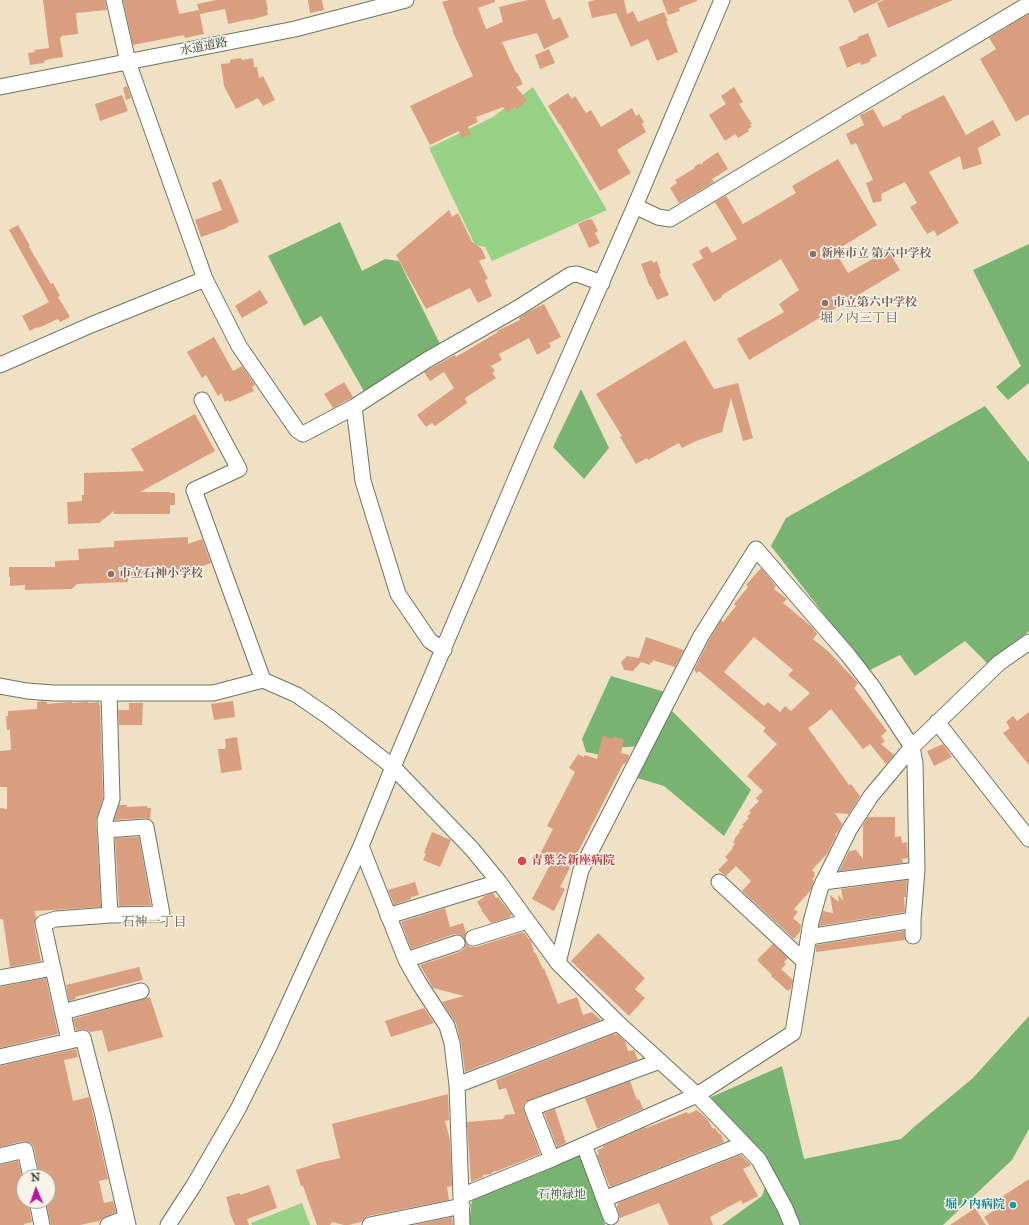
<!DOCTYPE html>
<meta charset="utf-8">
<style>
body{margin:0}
#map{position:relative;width:1029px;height:1225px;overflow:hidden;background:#f1e1c4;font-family:"IM FELL Great Primer",serif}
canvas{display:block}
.north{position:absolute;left:16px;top:1169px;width:40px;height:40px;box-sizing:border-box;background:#f7f3e8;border:1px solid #a1aaa0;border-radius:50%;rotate:358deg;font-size:11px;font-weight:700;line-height:16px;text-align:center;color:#1f3d34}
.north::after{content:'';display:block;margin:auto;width:14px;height:18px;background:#b5179e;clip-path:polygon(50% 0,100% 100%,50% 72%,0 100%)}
</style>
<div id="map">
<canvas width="1029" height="1225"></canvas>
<div class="north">N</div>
</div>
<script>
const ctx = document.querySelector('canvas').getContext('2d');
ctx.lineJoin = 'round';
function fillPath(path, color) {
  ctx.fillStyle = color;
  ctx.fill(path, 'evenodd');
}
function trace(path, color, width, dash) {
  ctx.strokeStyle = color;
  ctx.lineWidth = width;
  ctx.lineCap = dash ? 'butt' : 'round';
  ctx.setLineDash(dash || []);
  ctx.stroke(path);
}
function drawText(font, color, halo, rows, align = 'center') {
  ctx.font = font + ' "IM FELL Great Primer","Noto Serif JP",serif';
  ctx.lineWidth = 3;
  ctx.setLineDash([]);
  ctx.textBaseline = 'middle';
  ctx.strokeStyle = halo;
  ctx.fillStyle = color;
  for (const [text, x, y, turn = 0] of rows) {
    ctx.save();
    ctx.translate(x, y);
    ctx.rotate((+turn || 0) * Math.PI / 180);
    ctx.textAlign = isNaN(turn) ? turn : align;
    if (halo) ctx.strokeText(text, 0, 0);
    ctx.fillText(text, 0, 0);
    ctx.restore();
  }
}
fillPath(new Path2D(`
 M533 87 607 210 492 261 485 247 475 245 429 148 493 117Z
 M302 1203 310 1225H252L251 1223Z`), '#97d185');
fillPath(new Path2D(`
 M340 222 362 271 385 259 399 261 440 344 365 393 321 316 304 326 268 256Z
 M1029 244V383L1008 400 996 387 1021 366 973 270Z
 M581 389 609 448 584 479 553 447Z
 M985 406 1029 462V631L989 665 965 641 915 676 900 655 868 671 771 546 786 518Z
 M611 676 668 693 641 746 612 748 601 755 586 752 582 739Z
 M671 710 751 790 724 836 664 786 634 777Z
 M1029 1016V1129L1012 1160 943 1225H722L762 1196 771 1170 709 1098 782 1066 804 1159 901 1139 914 1127 973 1078Z
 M580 1155 605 1225H469L472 1199Z`), '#79b372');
fillPath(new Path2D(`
 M43 0H105L107 10 76 13 78 34 61 36 62 37 60 38 63 57 50 59 44 61V63L30 65 28 53 35 52 34 50 49 48Z
 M123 0H176L179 14 199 10 204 34 185 38 184 35 133 45Z
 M216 0H266L268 9 267 10 268 15 250 20V19L228 24 225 9 200 14 197 4Z
 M308 0H322L324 10 310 13Z
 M449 0H495V2L478 8 486 29 503 22 499 7 528 0H545L553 20 560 17 569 37 544 49 537 33 502 42 516 73 517 72 523 84 516 87 527 100 517 109 515 106 508 113 503 107 476 117 478 122 468 127 471 134 462 138 459 131 430 145 410 106 473 76 452 30H453L442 2Z
 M595 0H624L627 14 633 11 638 22 664 12 668 21H666L678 52 657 61 648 39 631 47 616 13 592 18 588 2Z
 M662 0H697V1L679 8 680 11 668 15Z
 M848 0H881L854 13Z
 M884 0H953L888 28 877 3Z
 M1029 14V114L1016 122 980 59 996 49 989 38Z
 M868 33 877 56 870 59V62L861 65 860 62 847 68 839 47 858 39V37Z
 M549 49 555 63 540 69 535 55Z
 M241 58 242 60 253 58 254 67H257L259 78 263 76 275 100 263 106 258 98 236 109 224 86 221 64 230 63V60Z
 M127 86 131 98 126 100 123 88Z
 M734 87 743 102 739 104 752 124 750 125 752 127 748 129 749 131 738 138 735 134 725 141 709 115 726 104 721 96Z
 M568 93 572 99 575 96 586 113 591 110 601 127 632 108 636 116 639 114 644 122 642 124 646 132 617 150 631 173 600 191 560 124H559L548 106Z
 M122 95 128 111 100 121 95 104Z
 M944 95 966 135 993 120 1001 135 978 148 982 164 963 170 960 156 929 172 959 223 937 236 934 230 927 234 910 207 917 203 905 182 881 194 882 201 873 203 866 183 873 180 856 143 851 145 846 134 864 125 860 115 873 109 883 127 902 118 901 116Z
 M718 152 728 169 712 179 714 182 679 203 670 188 677 183 675 180 695 168 694 167 700 163 701 165 703 163V162Z
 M838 159 877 225 835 251 848 273 888 250 900 270 749 360 737 339 784 312 779 304 799 290 781 259 722 295V297L714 302 692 264 703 258 699 251 707 246 712 253 737 239 715 202 726 196 743 224 796 193 792 186Z
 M221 179 239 222 227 227V228L201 237 195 220 222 210 212 183Z
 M449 210 452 217 458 213 472 242 481 248 486 258 479 261 488 279 485 280 492 296 478 303 470 288 426 309 396 255Z
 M589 219 590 220 592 219 598 231 595 233 600 243 589 248 578 224Z
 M18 225 30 246 29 247 51 284 53 283 60 296 58 297 70 317 60 322 58 319 38 328 37 327 30 331 22 316 49 302 9 230Z
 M652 260 653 263 657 261 661 273 659 274 669 295 657 300 651 286 650 287 641 264Z
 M260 290 268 303 242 318 235 306Z
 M544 304 561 337 549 343 551 347 537 355 529 338 499 354 502 360 491 366 495 371 492 373 496 378 465 398 467 403 435 426 432 423 426 427 417 415 454 388 444 372 430 381 424 372 455 355 456 357 498 332 497 331 520 320 519 318 528 312Z
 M214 337 233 371 242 366 255 385 252 387 254 391 229 402 228 400 225 402 221 393 218 396 206 375 202 378 187 352Z
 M685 340 714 389 738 383 753 438 743 441 731 398 722 432 696 441 682 448 679 443 677 444 648 460 647 458 636 464 620 437 622 436 596 394Z
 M344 382 353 397 333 408 324 394Z
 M195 414 215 451 140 492H170V493H175V505H170V514H114V511L99 523 68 524 67 502 82 501V495H84V473L144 471 131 449Z
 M188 537V544L202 539 211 563 197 568H189V576L128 577V582L77 584 72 589 25 590V585L10 586V577H9V567H55V561L79 560 78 549 114 547V541Z
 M761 568 776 586 774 589 787 599 783 603 812 627 817 634 813 639 829 652 858 683 854 688 887 731 881 736 885 741 881 744 894 755 886 764 870 744 863 749 831 709 818 721 808 728 849 785 851 784 860 796 849 814 835 813 842 824 838 832 835 834 836 836 827 854 812 870 815 873 814 874 815 876 812 879 814 881 810 891 794 909 798 912 793 918 801 925 800 932 794 939 742 891 751 881 736 866 726 876 718 870 728 860 725 857 733 848H732L735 844 733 842 735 840 734 839 740 832 739 831 744 826 742 825 749 818 747 816 751 813 749 811 759 801 756 798 763 791 747 776 777 744 763 731 766 728 699 671 697 673 694 670 709 640 721 620 723 622 736 606 734 604 748 587 746 585ZM754 637 793 670 788 675 810 693 791 711 785 706 780 712 768 702 764 706 724 672Z
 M646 637 684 650 675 667 653 660 652 663 650 662V665L641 662 633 671 624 670 621 662 627 656 639 658Z
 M43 701 47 702V704L68 702H72V703L85 702H88V703L99 702V705H100L103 798 96 820 101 907 35 911 36 918 34 925 41 961 10 967 3 919H0V808L7 809V787H0V751L11 750 10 730H7L6 716H8V711L37 709V702Z
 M233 701 235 717 214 720 211 704Z
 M129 703H143L142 725H119L118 710H129Z
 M1029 712V765L1003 733 1010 728 1006 722 1013 716 1017 721Z
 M603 735 612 739 613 737 624 739 621 753 629 755V757L625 764H623L560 887 565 889 554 911 532 899 557 852 539 856 553 829 547 826 575 772 569 768 578 754 583 757 585 755 597 759Z
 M237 737 242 770 221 773 218 749H225V747H226L225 739Z
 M943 744 952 757 934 766 927 751Z
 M119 805H127V807L147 806V808H151L150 819 145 818 114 820Z
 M868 817H895V837L901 836 902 843 907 842 908 858 902 859 903 863 839 871 849 851 856 850 863 859V825Z
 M432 832 451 840 440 867 423 860 426 854 424 853Z
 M139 837 151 905 119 906 115 838Z
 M907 880 906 897H904L905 912 819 926 823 911 833 913 830 895 839 902 838 895 843 900 841 889Z
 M415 882 419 895 411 897V899L394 905 388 890Z
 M493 893 496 898 498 897 512 915 508 918 491 923 481 910H482L477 902 485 896Z
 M445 908 450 927 463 923 466 933 464 938 459 934H454L411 949 401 922Z
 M904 931 905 940 816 952V945Z
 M523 932 531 941 534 953 535 952 543 969 544 968 558 1004 577 997 583 1015 592 1012 601 1020 465 1072 461 1042 456 1023 442 1002 464 996 433 988 420 965 460 952 464 949 466 943 470 947H476Z
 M598 933 645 978 635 989 645 998 629 1016 571 961Z
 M773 944 788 958 784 962 786 964 781 969 793 980 791 988 788 991 771 976 772 975 757 960Z
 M139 967 143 980 75 997 76 999 69 1001 66 985Z
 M46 978 58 1034 0 1048V987Z
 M150 997 163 1037 108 1052 102 1030 90 1032 85 1029 76 1030 73 1019Z
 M424 1008 434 1023 391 1037 385 1021Z
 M614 1034V1035L617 1034 625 1041 628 1051 634 1050 638 1060 529 1100 525 1102 523 1106 524 1111 540 1154 502 1169 499 1170 498 1171 492 1172V1174L483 1175V1177L471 1182 467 1122 503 1119 505 1115 515 1114 506 1088 499 1090 496 1080Z
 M76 1049 78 1057 64 1060 73 1101 89 1097 108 1179 99 1181 104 1203 113 1201 116 1212 105 1217 99 1221 80 1225H51L46 1201H48V1177H40L34 1148 32 1144 28 1142 23 1141 0 1147V1066Z
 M630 1081 637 1100 639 1099 643 1109 597 1129 585 1098Z
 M448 1094 449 1120 445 1121 450 1140 452 1186 447 1187 449 1200 368 1216 364 1219 361 1222 349 1225H344L332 1222 330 1225H317L303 1186H301L296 1170 318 1163 340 1158 332 1124Z
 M555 1109 566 1143 557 1147 544 1113Z
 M697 1110 708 1120 713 1129 715 1128 719 1134H721L724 1142 610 1187 597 1155 599 1154 597 1150 603 1148V1146L646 1127V1128L687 1112 688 1114Z
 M741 1155 751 1165 743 1169 758 1196 743 1204 741 1200 710 1217 713 1225H669L659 1203 620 1218 617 1207 618 1203Z
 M18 1161 24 1182V1201H28L32 1222 24 1224V1225H0V1165Z
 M1029 1179V1225H989L984 1217 998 1208 994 1202Z
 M269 1185 277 1208 247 1219 249 1225H235L229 1211 230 1210 226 1197 240 1193V1195Z
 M975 1208 986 1225H950L965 1215Z
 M452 1217 453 1225H414Z`), '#d99e7f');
const minor = new Path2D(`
 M114 0 128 62 205 279 239 346 297 430 303 434 354 407 427 360 518 308 570 275 577 274 602 283
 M0 87 295 29 406 0
 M635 206 658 217 670 219 849 111 1027 5
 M0 365 91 325 205 279
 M202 400 239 469 194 490 263 680
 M354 407 363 481 398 594 430 641 444 650
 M0 686 27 691 53 693H213L263 680 297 695 329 717 393 767 472 849 499 882 558 963 618 1023 697 1095 759 1160 785 1208 792 1225
 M109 693 112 799 105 820 110 915
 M937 722 1029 839
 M361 846 406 960 419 983 447 1026 452 1043 457 1085 462 1225
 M719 882 805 962
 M823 882 917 870
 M388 916 499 882
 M809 937 913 920
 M473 938 527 921
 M406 960 457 943
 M558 963 581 870 701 636 756 549 848 655 872 686 912 747 915 763 917 870 913 920V936
 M0 978 53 968
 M63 1012 141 991
 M69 1041 43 923 56 919 110 915 162 914 146 827 105 830
 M0 1057 83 1038 103 1116 128 1225
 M457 1085 618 1023
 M584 1145 611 1217
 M0 1156 25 1150 31 1177
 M552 1159 532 1108 660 1061
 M461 1196 552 1159 697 1095 793 1033 811 922 820 889 849 830 871 796 912 747 999 663 1029 642
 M604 1199 744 1144
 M37 1201 42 1225
 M108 1225 126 1218
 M168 1225 194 1185 238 1109 269 1047 361 846 393 767 530 445 635 206 722 0
 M370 1225 462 1206`);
trace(minor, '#687666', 17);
trace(minor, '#fff', 15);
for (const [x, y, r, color] of [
 [813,254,4,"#8d6e63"],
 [825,303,4,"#8d6e63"],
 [111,574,4,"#8d6e63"],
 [522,861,5,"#e0444e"],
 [1013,1205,4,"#0f9aa8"]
]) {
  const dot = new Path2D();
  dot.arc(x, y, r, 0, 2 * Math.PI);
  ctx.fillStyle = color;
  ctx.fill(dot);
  trace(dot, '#f7f3e8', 1.5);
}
drawText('12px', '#1f3d34', '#f7f3e8', [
 ["水道道路",204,47,-11]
]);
drawText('bold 12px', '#785e54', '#f7f3e8', [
 ["新座市立 第六中学校",821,254],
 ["市立第六中学校",833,303],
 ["市立石神小学校",119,574]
], 'left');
drawText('bold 12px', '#be3a42', '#f7f3e8', [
 ["青葉会新座病院",531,861]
], 'left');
drawText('12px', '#375b44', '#f7f3e8', [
 ["石神緑地",562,1195]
]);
drawText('bold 12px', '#0d838f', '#f7f3e8', [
 ["堀ノ内病院",1005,1205]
], 'right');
drawText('13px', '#605f4e', '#f7f3e8', [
 ["堀ノ内三丁目",859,319],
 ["石神一丁目",154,923]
]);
</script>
